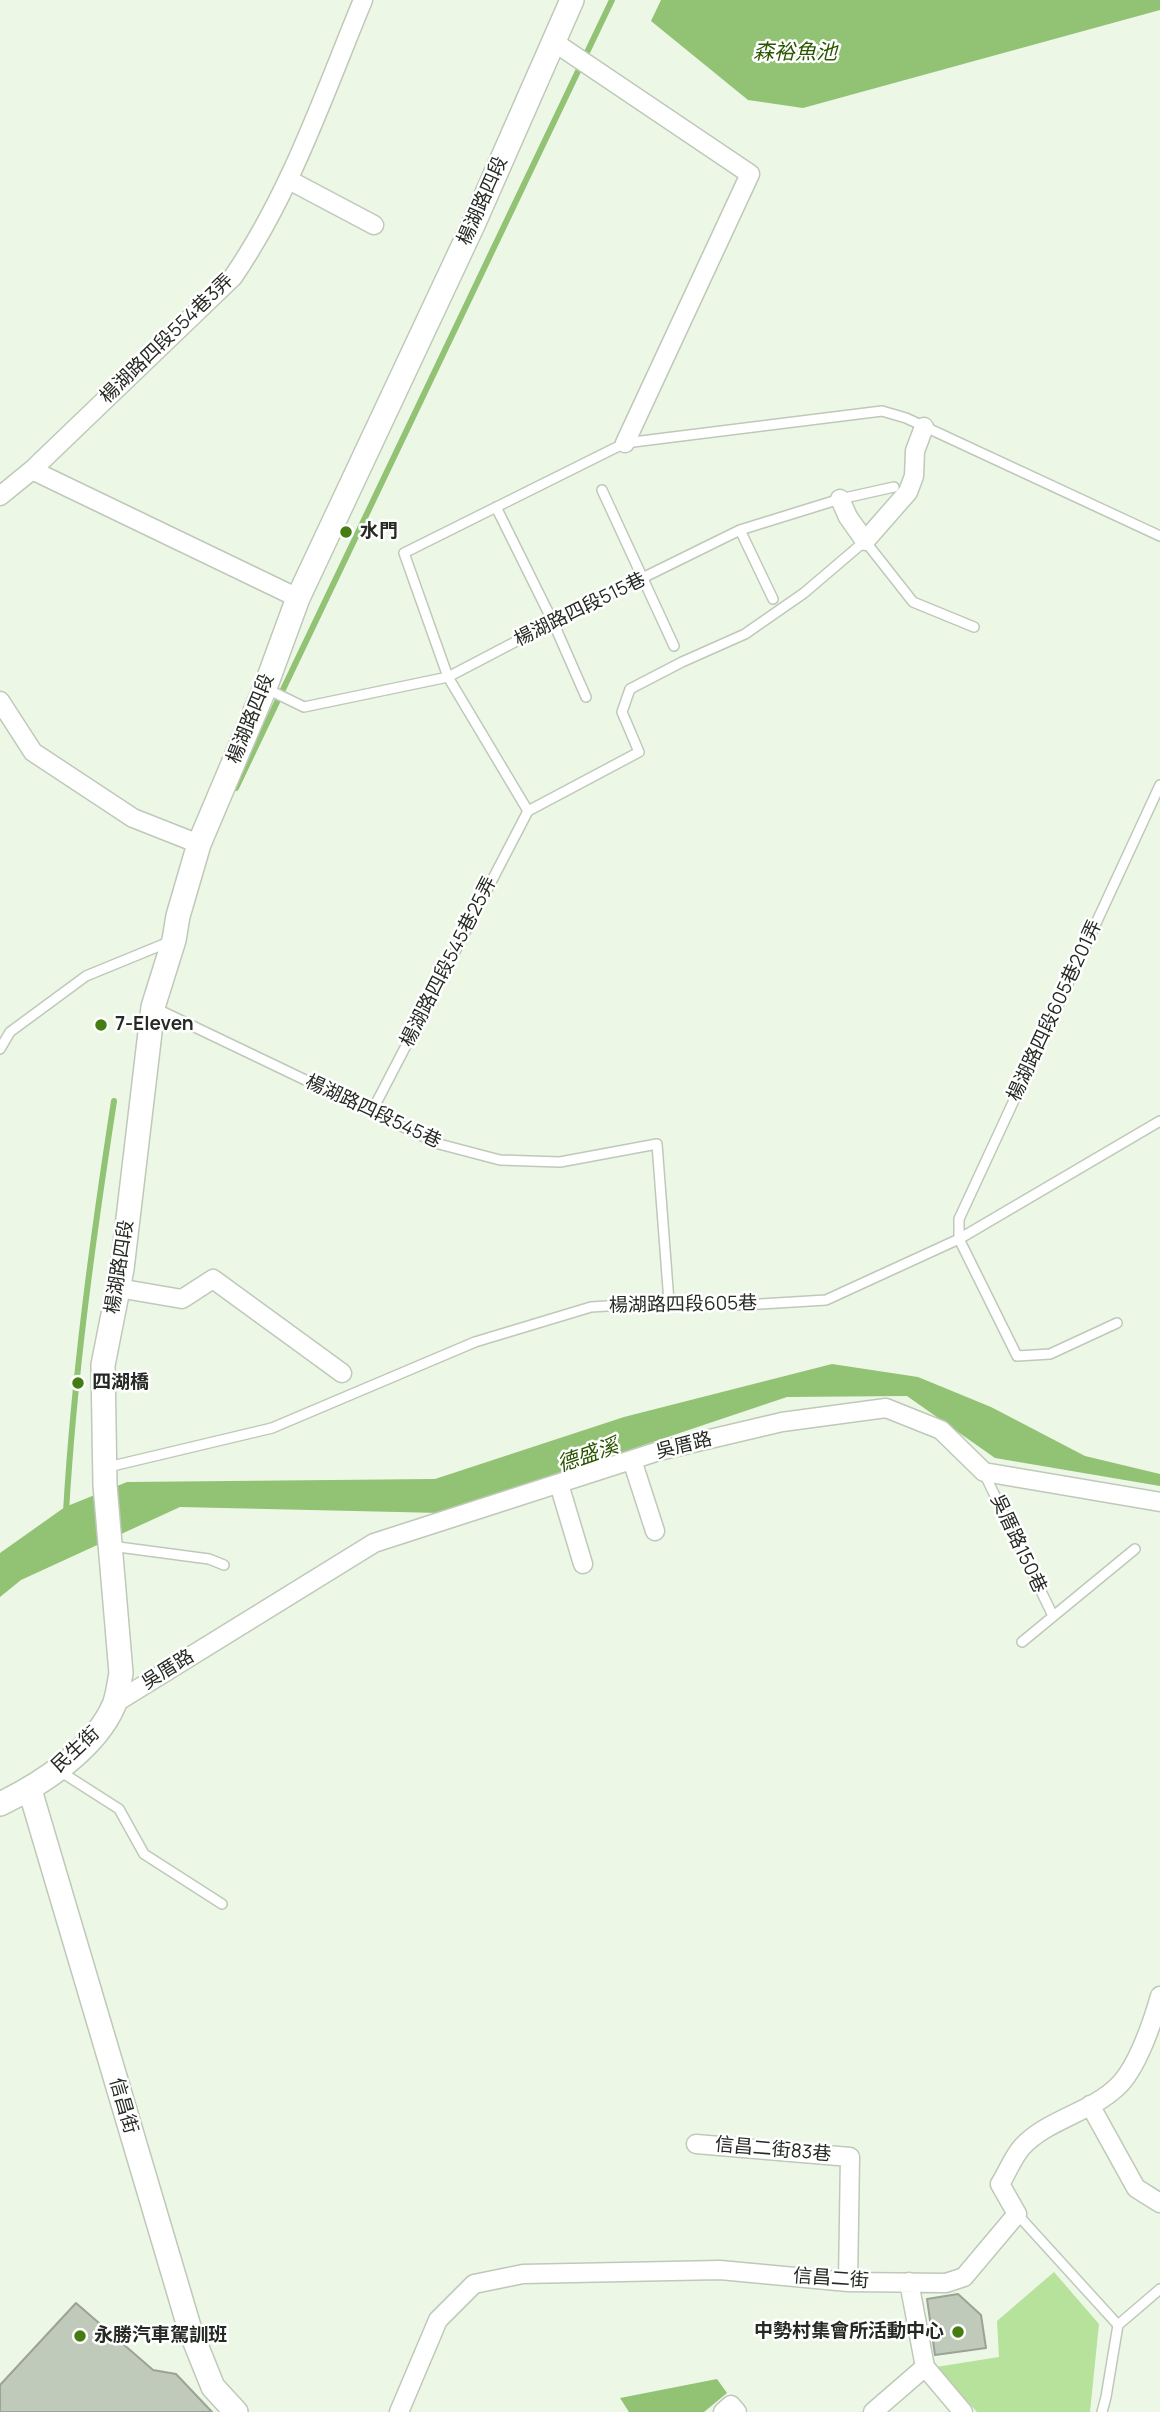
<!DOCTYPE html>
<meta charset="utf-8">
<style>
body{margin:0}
canvas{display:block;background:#ecf7e6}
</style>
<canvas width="1160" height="2412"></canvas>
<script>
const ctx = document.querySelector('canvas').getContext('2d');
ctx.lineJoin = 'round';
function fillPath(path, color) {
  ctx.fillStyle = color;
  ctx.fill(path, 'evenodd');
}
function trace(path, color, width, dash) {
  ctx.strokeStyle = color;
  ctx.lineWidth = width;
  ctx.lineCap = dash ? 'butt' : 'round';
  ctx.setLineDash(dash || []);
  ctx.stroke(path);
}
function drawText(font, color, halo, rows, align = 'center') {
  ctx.font = font + ' Manrope,"Noto Sans TC",sans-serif';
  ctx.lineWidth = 5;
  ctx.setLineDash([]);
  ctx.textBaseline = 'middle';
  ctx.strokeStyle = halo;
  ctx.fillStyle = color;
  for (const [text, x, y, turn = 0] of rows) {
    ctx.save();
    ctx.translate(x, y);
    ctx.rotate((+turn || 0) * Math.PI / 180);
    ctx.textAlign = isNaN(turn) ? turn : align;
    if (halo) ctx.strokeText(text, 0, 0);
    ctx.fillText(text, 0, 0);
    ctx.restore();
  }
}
fillPath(new Path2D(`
 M1054 2272 1099 2324 1090 2412H977L936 2367 999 2357 997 2321Z`), '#b6e29c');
fillPath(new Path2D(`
 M661 0H1160V10L803 108 748 100 651 21Z
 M832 1364 918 1377 991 1407 1085 1456 1160 1474V1486L995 1458 907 1396 787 1397 441 1513 180 1507 21 1580 0 1597V1553L65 1507 127 1482 435 1479 624 1417Z
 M717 2379 727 2393 704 2412H629L620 2398Z`), '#92c274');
trace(new Path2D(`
 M236 788 612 0
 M66 1512C74 1374 93 1237 114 1101`), '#92c274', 6);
const building = new Path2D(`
 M958 2294 981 2315 986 2348 935 2355 927 2299Z
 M76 2303 153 2370 176 2374 212 2412H0V2385Z`);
fillPath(building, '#c0cabb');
trace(building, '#9aa394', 2);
const service = new Path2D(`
 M602 490 674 646
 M496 507 553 622 586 697
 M740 530 773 599
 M267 689 304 707 448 677 553 622 740 530 840 499 894 487
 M528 811 448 677 404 553 625 443 882 411 906 418 1160 536
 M528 811 639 752 622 712 630 689 682 662 745 634 804 593 865 541 913 602 974 627
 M155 1008 439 1144 500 1160 560 1162 657 1144 669 1302
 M0 1049 10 1032 86 976 169 942
 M371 1113 528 811
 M1117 1323 1050 1354 1017 1356 959 1239V1219L1160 785
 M104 1468 272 1428 475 1342 591 1307 669 1302 744 1305 826 1300 959 1239 1160 1121
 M984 1473 1053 1616
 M111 1546 209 1559 224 1565
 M1022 1642 1135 1549
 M58 1770 119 1809 144 1854 222 1904
 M1017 2214 1118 2325
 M1118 2325 1160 2289
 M1102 2412 1106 2397 1118 2325`);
const minor = new Path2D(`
 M554 42 750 174 625 443
 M289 180 374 225
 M32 470 298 598
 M0 496 32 470 233 277C291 192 324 94 363 0
 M840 499 848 517 865 541 908 492 914 476 915 451 924 427
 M0 701 33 752 133 818 199 844
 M118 1288 182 1299 213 1279 342 1373
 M632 1460 655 1531
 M559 1484 583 1564
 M115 1703 374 1543 659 1451 782 1422 886 1408 941 1430 984 1472 1160 1502
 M1090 2105 1136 2188 1160 2203
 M696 2144 850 2157 848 2282
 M909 2282 925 2367 963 2412
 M399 2412 438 2320 474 2284 523 2274 720 2270 848 2282 946 2283 964 2277 1017 2214 1000 2184C1007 2173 1013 2157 1022 2147 1048 2119 1090 2113 1117 2087 1137 2069 1153 2021 1160 1996
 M723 2412 731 2405 737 2412
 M873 2412 925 2367`);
const tertiary = new Path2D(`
 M30 1790 190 2330 213 2387 236 2412
 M0 1804C42 1784 95 1749 114 1705 118 1695 119 1683 121 1673L105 1485 103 1365 122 1269 153 1007 174 940 178 916 199 844 265 688 298 598 473 225 572 0`);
trace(service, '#bfc9b9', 12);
trace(minor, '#bfc9b9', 21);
trace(tertiary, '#bfc9b9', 26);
trace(service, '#fff', 9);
trace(minor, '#fff', 18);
trace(tertiary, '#fff', 23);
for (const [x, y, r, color] of [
 [346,532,7,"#457d13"],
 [101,1025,7,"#457d13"],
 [78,1383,7,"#457d13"],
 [958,2332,7,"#457d13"],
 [80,2336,7,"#457d13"]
]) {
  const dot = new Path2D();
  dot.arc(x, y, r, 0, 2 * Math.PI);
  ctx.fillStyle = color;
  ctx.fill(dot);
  trace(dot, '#fff', 2.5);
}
drawText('19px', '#262a24', '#fff', [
 ["楊湖路四段",483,201,-66],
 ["楊湖路四段554巷3弄",167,339,-44],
 ["楊湖路四段515巷",580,610,-26],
 ["楊湖路四段",251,719,-68],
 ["楊湖路四段545巷25弄",449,962,-63],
 ["楊湖路四段605巷201弄",1055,1011,-65],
 ["楊湖路四段545巷",373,1112,25],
 ["楊湖路四段",120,1267,-81],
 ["楊湖路四段605巷",683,1305,-1],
 ["吳厝路",684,1446,-14],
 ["吳厝路150巷",1018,1544,65],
 ["吳厝路",168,1670,-32],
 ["民生街",76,1750,-43],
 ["信昌街",123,2106,74],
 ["信昌二街83巷",773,2150,5],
 ["信昌二街",831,2279,4]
]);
drawText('bold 19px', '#262a24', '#fff', [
 ["水門",360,532],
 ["7-Eleven",115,1025],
 ["四湖橋",92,1383],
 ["中勢村集會所活動中心",944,2332,"right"],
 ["永勝汽車駕訓班",94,2336]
], 'left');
drawText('italic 21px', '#2b5600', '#fff', [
 ["森裕魚池",795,53],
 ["德盛溪",588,1456,-19]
]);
</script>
